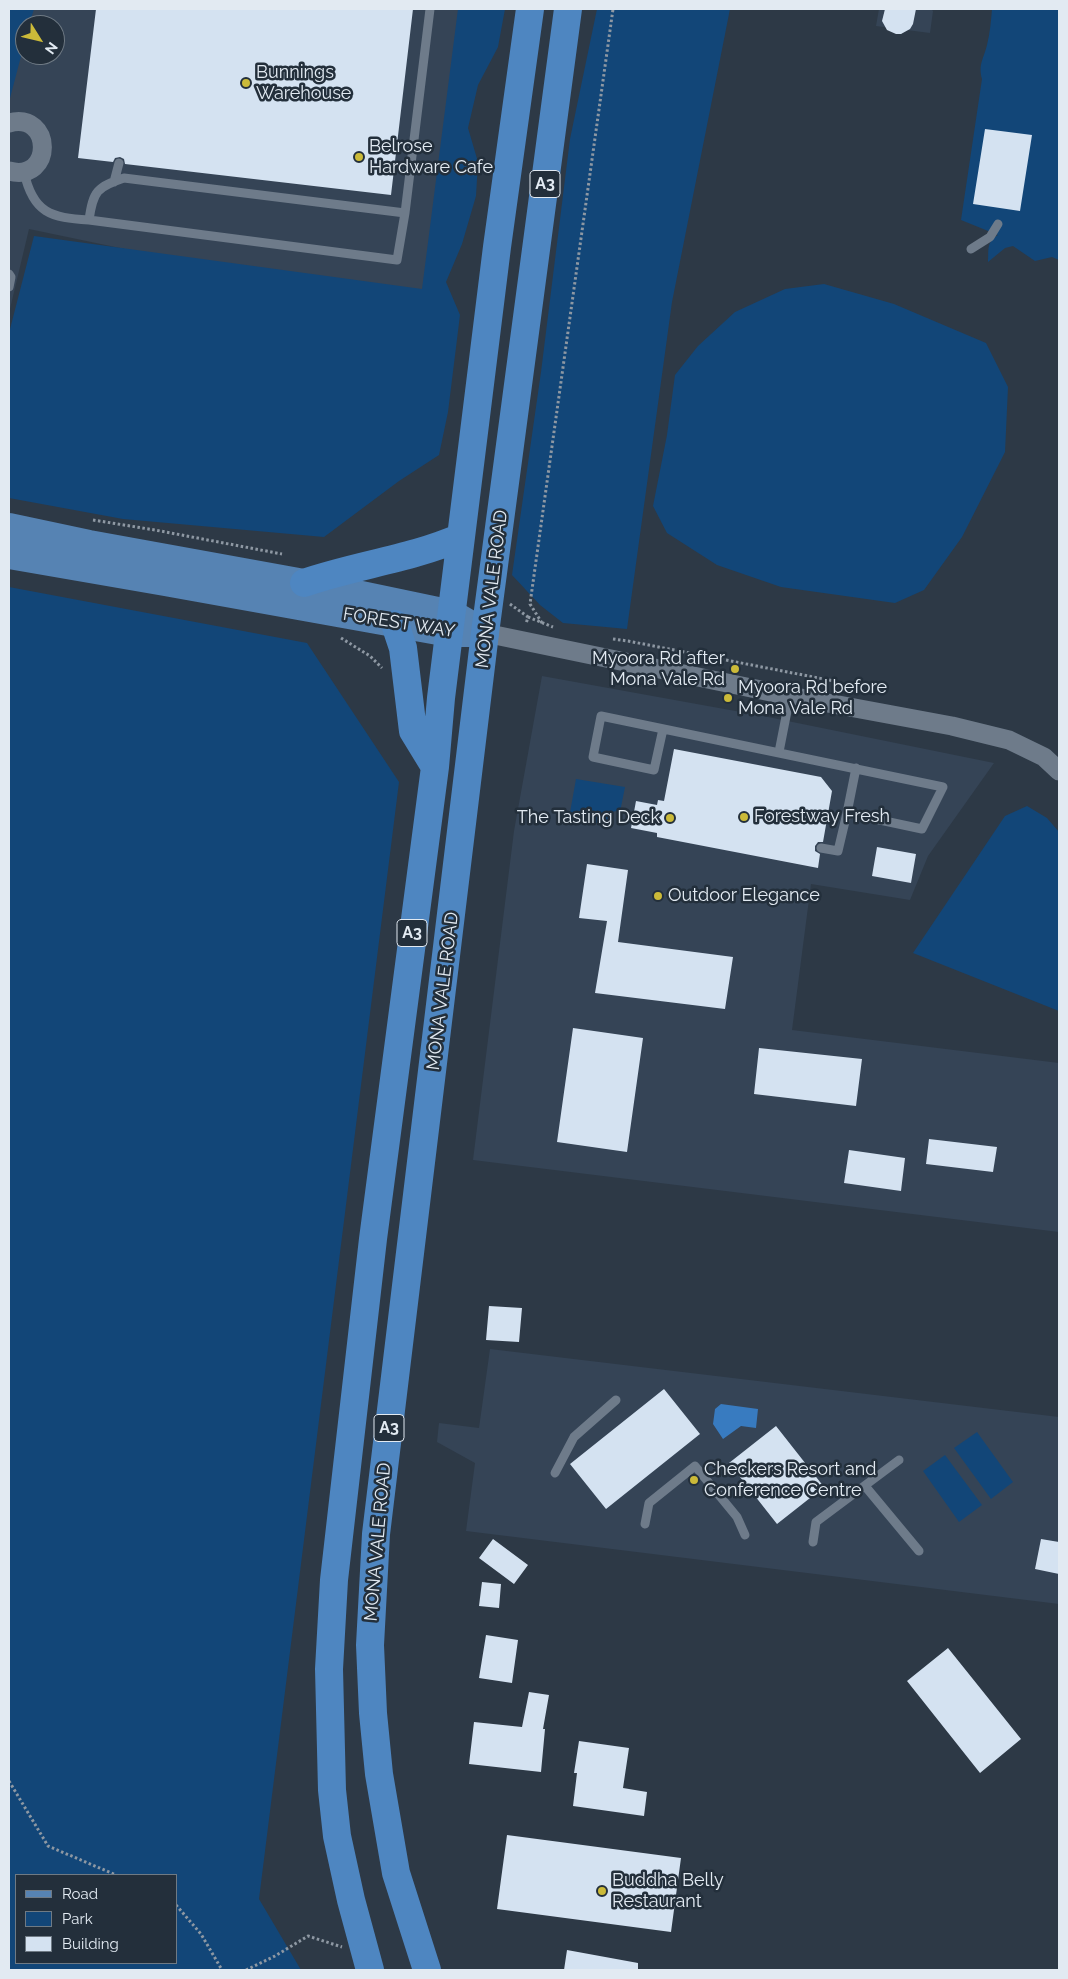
<!DOCTYPE html>
<style>
body{margin:0}
#map{position:relative;width:1068px;height:1979px;overflow:hidden;background:#2d3946;font-family:Raleway,sans-serif}
canvas{display:block}
.frame{position:absolute;inset:0;border:10px solid #e2eaf2;pointer-events:none}
.legend{position:absolute;left:15px;top:1874px;width:162px;height:90px;box-sizing:border-box;background:#232f3b;border:1px solid #6f7a84;margin:0;padding:6px 9px;list-style:none;font-size:15px;color:#e2eaf2}
.legend li{display:flex;align-items:center;gap:10px;height:25px}
.legend b{width:25px;border:1px solid #6f7a84}
.north{position:absolute;left:15px;top:15px;width:50px;height:50px;box-sizing:border-box;background:#232f3b;border:1px solid #6f7a84;border-radius:50%;rotate:126deg;font-size:14px;font-weight:700;line-height:20px;text-align:center;color:#e2eaf2}
.north::after{content:'';display:block;margin:auto;width:18px;height:22px;background:#cbba39;clip-path:polygon(50% 0,100% 100%,50% 72%,0 100%)}
</style>
<div id="map">
<canvas width="1068" height="1979"></canvas>
<div class="frame"></div>
<ul class="legend">
<li><b style="height:6px;background:#5683b3"></b>Road</li>
<li><b style="height:14px;background:#124678"></b>Park</li>
<li><b style="height:14px;background:#d4e2f1"></b>Building</li>
</ul>
<div class="north">N</div>
</div>
<script>
const ctx = document.querySelector('canvas').getContext('2d');
ctx.lineJoin = 'round';
function fillPath(path, color) {
  ctx.fillStyle = color;
  ctx.fill(path, 'evenodd');
}
function trace(path, color, width, dash) {
  ctx.strokeStyle = color;
  ctx.lineWidth = width;
  ctx.lineCap = dash ? 'butt' : 'round';
  ctx.setLineDash(dash || []);
  ctx.stroke(path);
}
function drawText(font, color, halo, rows, align = 'center') {
  ctx.font = font + ' Raleway,sans-serif';
  ctx.lineWidth = 5;
  ctx.setLineDash([]);
  ctx.textBaseline = 'middle';
  ctx.strokeStyle = halo;
  ctx.fillStyle = color;
  for (const [text, x, y, turn = 0] of rows) {
    ctx.save();
    ctx.translate(x, y);
    ctx.rotate((+turn || 0) * Math.PI / 180);
    ctx.textAlign = isNaN(turn) ? turn : align;
    if (halo) ctx.strokeText(text, 0, 0);
    ctx.fillText(text, 0, 0);
    ctx.restore();
  }
}
fillPath(new Path2D(`
 M9 9H463L426 295 321 290 29 229 9 313ZM25 25H55V55H25Z
 M879 9H931L933 11 930 33 876 26Z
 M542 676 763 716 994 763 928 856 910 900 811 884 792 1030 1059 1063V1232L473 1160 514 831Z
 M490 1349 1059 1417V1604L466 1531 475 1463 437 1442 439 1423 479 1428Z`), '#354456');
fillPath(new Path2D(`
 M9 9H34L29 25H25V41L9 102Z
 M458 9H505L498 47 478 85 468 128 478 162 476 196 462 244 446 282 460 315 448 412 439 455 399 481 324 537 123 519 9 498V333L34 236 422 289Z
 M597 9H730L672 302 627 629 563 623 540 605 512 575 541 372 570 139Z
 M992 9H1059V260L1052 257 1035 261 1013 246 1005 248 988 262C989 250 986 242 998 235L961 220 982 79C978 64 984 58 987 45 990 33 991 21 992 9Z
 M824 284 894 304 986 343 1008 387 1005 452 962 537 924 590 895 603 781 587 717 565 667 533 653 506 667 435 675 375 698 346 735 312 785 289Z
 M9 587 307 643 399 782 259 1899 301 1970H9ZM16 1875H176V1963H16Z
 M576 779 625 787 620 812 615 811 610 814 608 825 569 818Z
 M1027 806 1047 818 1059 832V1011L913 953 1005 816Z
 M977 1432 1013 1482 991 1499 954 1448Z
 M945 1455 982 1505 959 1522 923 1471Z`), '#124678');
fillPath(new Path2D(`
 M721 1404 758 1409 756 1428 741 1426 723 1439 713 1424 715 1409Z`), '#387bc0');
fillPath(new Path2D(`
 M96 9H413L391 195 125 164 124 159 120 157 115 158 113 162 78 158Z
 M885 9H916L913 24 910 29 901 34H896L887 30 882 21Z
 M985 129 1032 135 1020 211 973 204Z
 M674 749 821 777 832 791 823 842H818L815 846V851L820 854 818 868 657 837V833L631 828 636 801 657 805 658 800 664 801Z
 M877 847 916 854 911 883 872 876Z
 M587 864 628 870 618 942 733 957 725 1009 595 993 607 921 579 918Z
 M573 1028 643 1038 627 1152 557 1142Z
 M759 1048 862 1059 856 1106 754 1094Z
 M929 1139 997 1147 993 1172 926 1164Z
 M849 1150 905 1158 901 1191 844 1183Z
 M489 1306 522 1308 519 1342 486 1340Z
 M664 1389 700 1434 606 1509 570 1464Z
 M776 1426 824 1487 777 1524 729 1463Z
 M493 1539 528 1565 514 1584 479 1558Z
 M1041 1539 1059 1542V1574L1035 1569Z
 M482 1582 501 1584 499 1608 479 1606Z
 M486 1635 518 1640 512 1683 479 1678Z
 M948 1648 1021 1739 980 1773 907 1681Z
 M529 1692 549 1695 543 1729H545L541 1772 469 1764 474 1722 522 1727Z
 M579 1741 629 1748 623 1788 647 1792 644 1816 573 1806 577 1773H574Z
 M507 1835 681 1858 671 1932 497 1909Z
 M567 1950 638 1963V1970H564Z`), '#d4e2f1');
trace(new Path2D(`
 M93 520 155 530 282 554
 M510 604 528 617 526 624
 M528 617 553 627
 M542 623 530 604 613 9
 M341 638 370 656 382 668
 M613 639 628 641 834 681
 M9 1781 48 1846 116 1875
 M176 1905 201 1934 222 1970
 M246 1970 275 1956 308 1936 342 1947`), '#8e98a3', 3, [2.5, 2.5]);
trace(new Path2D(`
 M24 172C33 213 51 218 89 220L397 260 405 213 430 9
 M114 182 119 163
 M89 220C93 191 97 187 124 178L405 213
 M971 249 990 237 998 224
 M9 274 11 277 9 287
 M663 729 654 770 593 757 601 716C715 739 829 763 943 787L922 829 847 813 856 768
 M779 752 790 696
 M821 848 838 851 847 813
 M555 1473 574 1437 616 1400
 M865 1486 919 1551
 M645 1524 649 1503 695 1466 737 1517 745 1535
 M813 1542 816 1522 899 1460`), '#6e7b8a', 9);
trace(new Path2D(`
 M9 123C53 111 54 183 9 171
 M485 633 790 696 952 726 1009 740 1044 757 1059 771`), '#6e7b8a', 19);
trace(new Path2D(`
 M9 527 89 544 304 583 452 614 485 633
 M9 555 165 582 449 633H474`), '#5683b3', 28);
trace(new Path2D(`
 M304 583C356 565 411 559 461 537
 M395 624 403 648 413 731 435 767
 M370 1970 351 1900 337 1836 332 1790 329 1669 334 1580 373 1239 435 767 441 698 497 247 530 9
 M427 1970 396 1873 379 1774 373 1713 370 1645 376 1534 485 633 568 9`), '#4e86c1', 28);
for (const [x, y, r, color] of [
 [246,83,5,"#cbba39"],
 [359,157,5,"#cbba39"],
 [735,669,5,"#cbba39"],
 [728,698,5,"#cbba39"],
 [744,817,5,"#cbba39"],
 [670,818,5,"#cbba39"],
 [658,896,5,"#cbba39"],
 [694,1480,5,"#cbba39"],
 [602,1891,5,"#cbba39"]
]) {
  const dot = new Path2D();
  dot.arc(x, y, r, 0, 2 * Math.PI);
  ctx.fillStyle = color;
  ctx.fill(dot);
  trace(dot, '#232f3b', 2);
}
for (const [x, y, w] of [
 [545,184,30],
 [412,933,30],
 [389,1428,30]
]) {
  const box = new Path2D();
  box.roundRect(x - w / 2, y - 13.5, w, 27, 4);
  ctx.fillStyle = '#232f3b';
  ctx.fill(box);
  trace(box, '#e2eaf2', 1);
}
drawText('bold 16px', '#e2eaf2', null, [
 ["A3",545,184],
 ["A3",412,933],
 ["A3",389,1428]
]);
drawText('18px', '#e2eaf2', '#232f3b', [
 ["Bunnings",256,73],
 ["Warehouse",256,94],
 ["Belrose",369,147],
 ["Hardware Cafe",369,168],
 ["Myoora Rd after",725,659,"right"],
 ["Mona Vale Rd",725,680,"right"],
 ["Myoora Rd before",738,688],
 ["Mona Vale Rd",738,709],
 ["Forestway Fresh",754,817],
 ["The Tasting Deck",660,818,"right"],
 ["Outdoor Elegance",668,896],
 ["Checkers Resort and",704,1470],
 ["Conference Centre",704,1491],
 ["Buddha Belly",612,1881],
 ["Restaurant",612,1902]
], 'left');
drawText('18px', '#e2eaf2', '#232f3b', [
 ["MONA VALE ROAD",492,589,-83],
 ["FOREST WAY",399,623,9],
 ["MONA VALE ROAD",443,991,-83],
 ["MONA VALE ROAD",378,1542,-85]
]);
</script>
